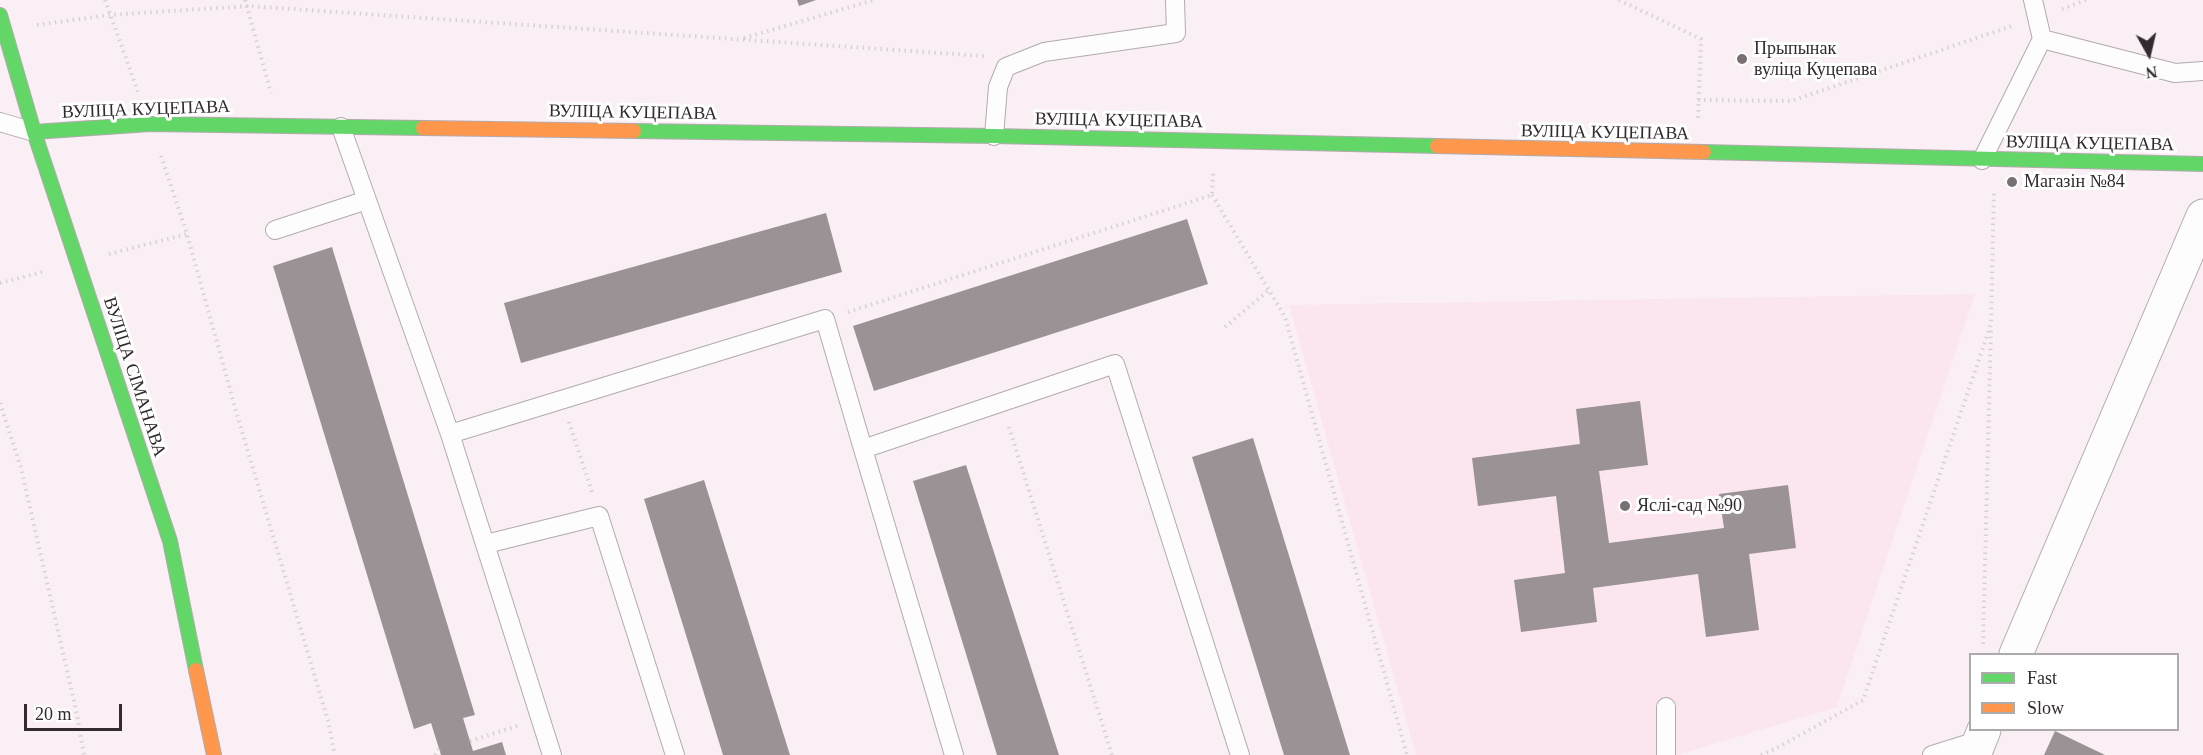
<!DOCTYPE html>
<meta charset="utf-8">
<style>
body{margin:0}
#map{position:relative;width:2203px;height:755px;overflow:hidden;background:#faeff4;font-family:Georgia,serif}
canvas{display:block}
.legend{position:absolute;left:1969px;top:653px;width:210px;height:78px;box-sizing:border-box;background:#fff;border:2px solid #adaaab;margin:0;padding:8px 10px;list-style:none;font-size:18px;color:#322a2e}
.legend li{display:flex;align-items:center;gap:12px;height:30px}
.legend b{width:30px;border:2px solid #adaaab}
.north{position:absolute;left:2119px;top:24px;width:60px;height:60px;-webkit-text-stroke:4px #fff;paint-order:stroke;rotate:172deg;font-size:16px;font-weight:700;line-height:24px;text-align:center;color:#322a2e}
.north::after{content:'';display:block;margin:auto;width:21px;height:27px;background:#322a2e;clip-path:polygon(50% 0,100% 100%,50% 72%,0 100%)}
.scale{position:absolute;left:24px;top:704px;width:98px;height:27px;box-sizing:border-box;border:3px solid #322a2e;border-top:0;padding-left:8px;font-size:18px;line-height:21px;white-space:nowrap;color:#322a2e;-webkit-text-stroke:4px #fff;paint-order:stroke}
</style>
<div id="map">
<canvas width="2203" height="755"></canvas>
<ul class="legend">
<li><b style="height:8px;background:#63d668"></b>Fast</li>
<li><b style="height:8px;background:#ff974d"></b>Slow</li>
</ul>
<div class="north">N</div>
<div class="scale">20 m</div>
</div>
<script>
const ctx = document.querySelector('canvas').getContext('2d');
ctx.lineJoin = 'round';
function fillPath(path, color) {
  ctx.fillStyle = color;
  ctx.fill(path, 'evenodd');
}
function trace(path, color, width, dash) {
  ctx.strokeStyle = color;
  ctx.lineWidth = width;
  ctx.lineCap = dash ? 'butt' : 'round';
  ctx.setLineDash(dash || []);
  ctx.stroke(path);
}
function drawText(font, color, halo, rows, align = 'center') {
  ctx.font = font + ' Georgia,serif';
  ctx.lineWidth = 6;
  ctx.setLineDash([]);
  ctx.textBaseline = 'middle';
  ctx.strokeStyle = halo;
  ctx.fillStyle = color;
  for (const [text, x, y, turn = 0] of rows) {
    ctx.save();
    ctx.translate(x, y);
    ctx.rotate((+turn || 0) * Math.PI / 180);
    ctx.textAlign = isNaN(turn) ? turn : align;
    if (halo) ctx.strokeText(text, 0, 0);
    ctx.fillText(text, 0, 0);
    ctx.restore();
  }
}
fillPath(new Path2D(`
 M1975 294 1837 707 1677 755H1416L1289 305Z`), '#fbe5ef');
fillPath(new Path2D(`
 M797 0H816L799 6Z
 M826 213 842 272 521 363 504 303Z
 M1187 219 1208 284 874 391 853 326Z
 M332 247 475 715 463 718 473 751 502 742 506 755H441L431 723 414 729 273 266Z
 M1640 401 1648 465 1599 471 1609 543 1724 528 1719 494 1788 485 1796 548 1749 554 1759 630 1706 637 1698 574 1593 588 1597 622 1521 632 1514 580 1565 573 1556 496 1478 506 1472 458 1580 444 1576 409Z
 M1253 438 1350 755H1284L1192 457Z
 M966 465 1059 755H997L913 481Z
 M704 480 790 755H723L644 499Z
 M2055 731 2105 755H2044Z`), '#9a9295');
const lane = new Path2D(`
 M2042 39 2175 73 2203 71
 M0 122 34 132
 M341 127 450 434 552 755
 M994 136 998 87 1006 67 1044 52 1176 33 1175 0
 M1982 160 2042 39 2033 0
 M275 230 367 200
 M450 434 825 319 863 449 1115 364 1240 755
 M863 449 954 755
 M486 544 599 516 675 755
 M1666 707V755
 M1932 755 1980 740`);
const street = new Path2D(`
 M2016 654 2203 216
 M1974 755 1984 730`);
const fast = new Path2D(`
 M0 15 34 132 170 541 196 670
 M634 131 994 136 1437 146
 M34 132 150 124 423 128
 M1704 152 2203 164`);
const slow = new Path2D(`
 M423 128 634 131
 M1437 146 1704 152
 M196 670 214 755`);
trace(lane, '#b2aaae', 20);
trace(street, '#b2aaae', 35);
trace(fast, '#b2aaae', 16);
trace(slow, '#b2aaae', 16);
trace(new Path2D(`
 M105 0 138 92
 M245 0 271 93
 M1619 0 1701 39 1698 121
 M2062 9 2086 0
 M37 25 109 15 248 6 984 56
 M744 38 874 0
 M1698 100 1791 101 2012 26
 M161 156 187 234 236 411 328 721 335 755
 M1212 195 1285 317 1407 755
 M109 254 187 234
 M0 283 46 271
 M848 312 1212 195 1213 173
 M1225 327 1269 290
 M0 403 21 468 78 719 84 755
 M569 422 592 492
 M1009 427 1112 755
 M1983 644 1991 327
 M470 741 517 726
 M435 755 439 749
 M1761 755 1775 749 1863 700 1991 324 1994 190`), '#d6d2d3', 4, [1.5, 4.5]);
trace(lane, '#fefdfd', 18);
trace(street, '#fefdfd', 33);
trace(fast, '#63d668', 14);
trace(slow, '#ff974d', 14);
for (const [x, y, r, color] of [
 [1742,59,6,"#786f73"],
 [2012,182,6,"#786f73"],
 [1625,506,6,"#786f73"]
]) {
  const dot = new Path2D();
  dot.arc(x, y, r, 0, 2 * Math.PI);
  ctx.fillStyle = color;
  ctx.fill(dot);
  trace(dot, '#fff', 2);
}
drawText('18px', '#322a2e', '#fff', [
 ["Прыпынак",1754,49],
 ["вуліца Куцепава",1754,70],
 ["Магазін №84",2024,182],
 ["Яслі-сад №90",1637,506]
], 'left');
drawText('18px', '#322a2e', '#fff', [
 ["ВУЛІЦА КУЦЕПАВА",146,110,-2],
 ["ВУЛІЦА КУЦЕПАВА",633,113,1],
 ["ВУЛІЦА КУЦЕПАВА",1119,121,1],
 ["ВУЛІЦА КУЦЕПАВА",1605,133,1],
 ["ВУЛІЦА КУЦЕПАВА",2090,144,1],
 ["ВУЛІЦА СІМАНАВА",134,377,72]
]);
</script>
